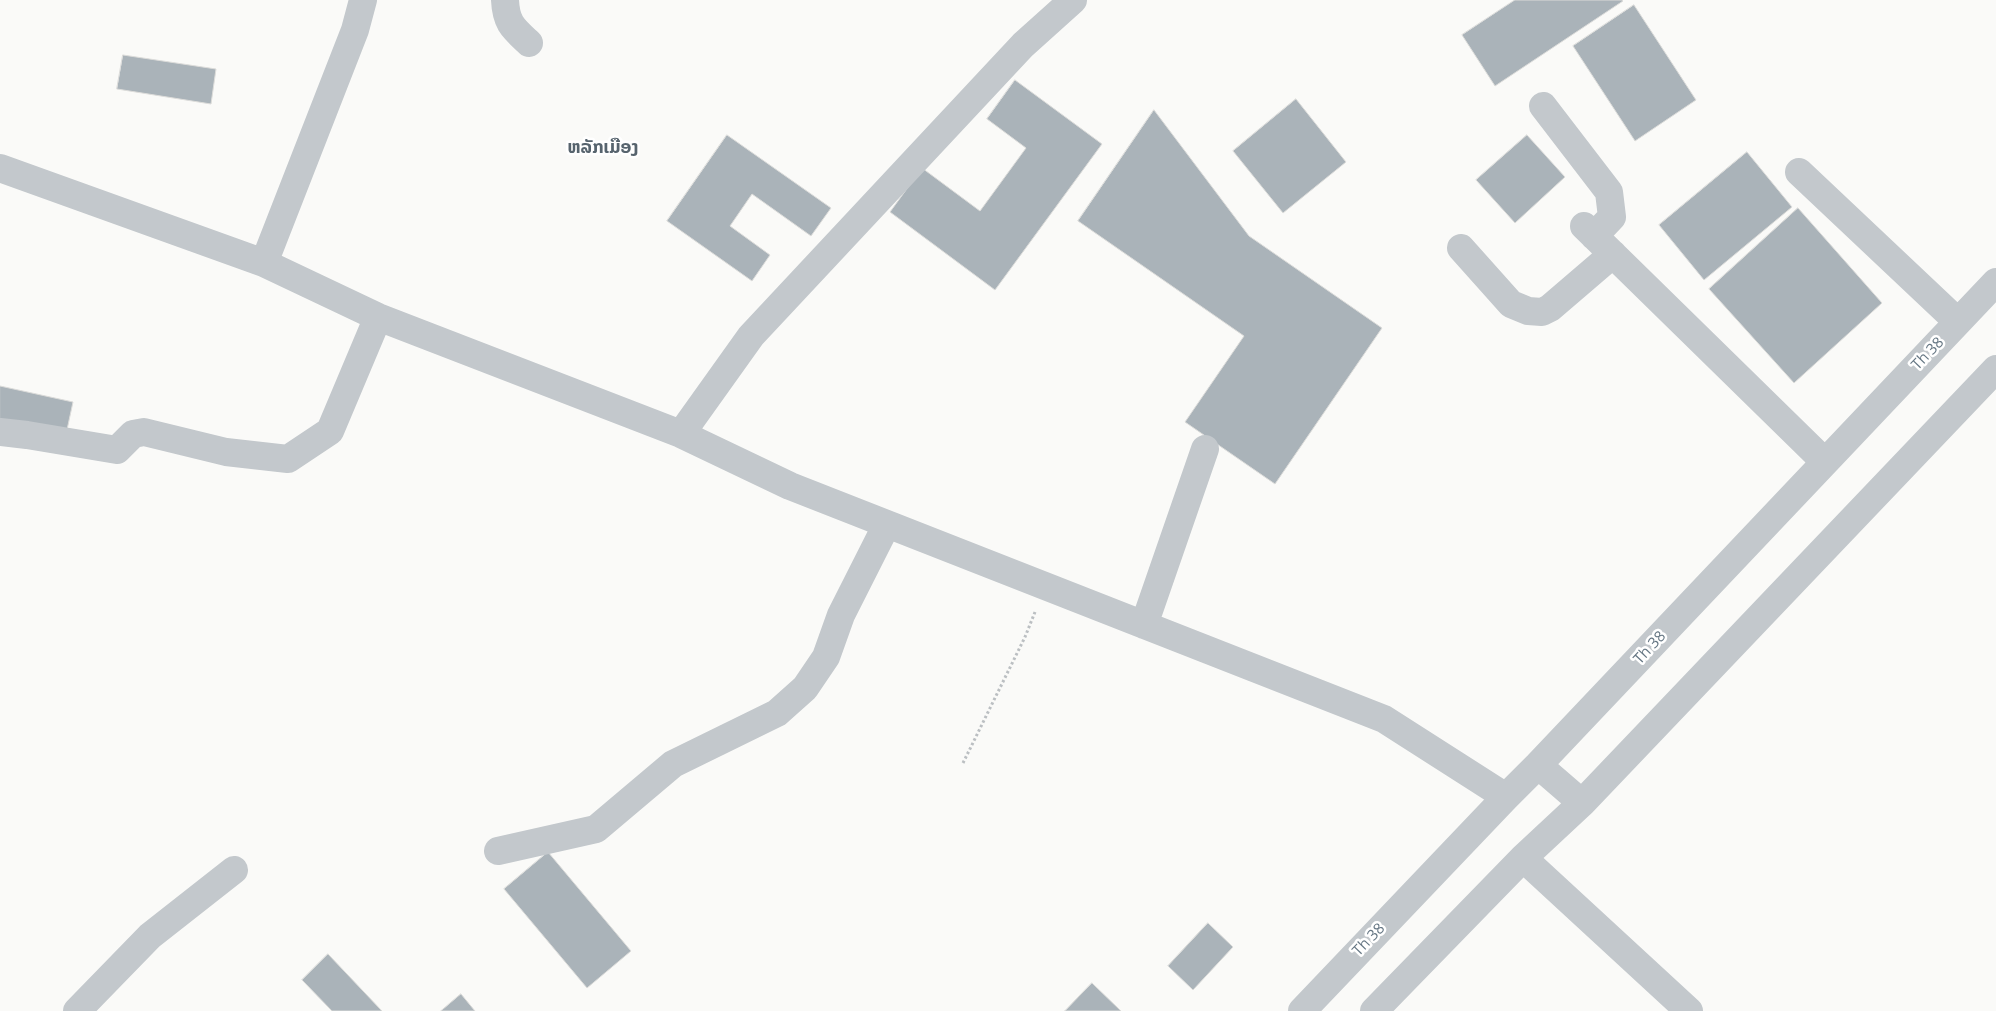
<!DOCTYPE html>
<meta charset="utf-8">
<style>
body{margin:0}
canvas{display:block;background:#fafaf8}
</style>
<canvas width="1996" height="1011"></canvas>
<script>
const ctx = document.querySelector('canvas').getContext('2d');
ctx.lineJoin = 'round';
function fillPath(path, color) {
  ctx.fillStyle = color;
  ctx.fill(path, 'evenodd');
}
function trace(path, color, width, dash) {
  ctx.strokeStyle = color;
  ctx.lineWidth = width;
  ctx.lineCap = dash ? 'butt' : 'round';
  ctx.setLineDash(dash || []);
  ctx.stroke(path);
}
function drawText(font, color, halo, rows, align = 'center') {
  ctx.font = font + ' "Open Sans","Noto Sans Lao",sans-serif';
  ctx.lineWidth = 5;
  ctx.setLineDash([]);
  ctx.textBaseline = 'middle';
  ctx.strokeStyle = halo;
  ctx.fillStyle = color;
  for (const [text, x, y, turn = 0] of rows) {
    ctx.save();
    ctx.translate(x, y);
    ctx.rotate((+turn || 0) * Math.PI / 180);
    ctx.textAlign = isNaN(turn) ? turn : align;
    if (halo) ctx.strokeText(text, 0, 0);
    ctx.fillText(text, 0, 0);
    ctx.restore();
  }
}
const building = new Path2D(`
 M1515 0H1622L1623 1 1495 86 1462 35Z
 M1634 5 1696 100 1635 141 1573 46Z
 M123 55 216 69 211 104 117 89Z
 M1015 80 1102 144 995 290 890 212 922 168 980 211 1026 148 987 119Z
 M1296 99 1346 162 1283 213 1233 151Z
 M1154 110 1249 236 1382 328 1275 484 1185 422 1244 336 1078 221Z
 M727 135 831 208 811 236 752 194 730 226 770 255 752 281 667 221Z
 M1527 135 1565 177 1515 223 1476 180Z
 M1747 152 1792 207 1704 280 1659 225Z
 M1798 208 1882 303 1794 383 1709 289Z
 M0 386 73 402 65 439 0 425Z
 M548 852 631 951 587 988 504 889Z
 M1208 923 1233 947 1193 990 1168 966Z
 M328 954 382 1011H332L302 980Z
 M1092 983 1121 1011H1065Z
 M461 994 475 1011H441Z`);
fillPath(building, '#aab3b9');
trace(building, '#dcdcda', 1);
trace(new Path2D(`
 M963 763 1025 637 1035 612`), '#bbbfc2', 3, [2.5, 2.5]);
trace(new Path2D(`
 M505 0C506 23 513 28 529 43
 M1543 106 1609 192 1612 217 1594 236
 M0 168 264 263 378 317 681 434 790 486 1384 719 1506 797
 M1799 172 1958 322
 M1584 226 1825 462
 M1461 248 1511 304 1528 311 1542 312 1550 308 1613 254
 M264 263 355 30 363 0
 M0 432 27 435 117 450 133 434 144 432 226 452 288 459 330 431 378 317
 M681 434 751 336 1023 45 1073 0
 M1144 625 1205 449
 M1538 765 1582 803
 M498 851 596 829 673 764 777 713 805 688 826 657 841 615 887 524
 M1523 858 1689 1011
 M77 1011 150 936 234 870
 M1302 1011 1506 797 1538 765 1996 282
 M1374 1011 1523 858 1582 803 1996 369`), '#c3c8cc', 28);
drawText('15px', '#657683', '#fff', [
 ["Th 38",1928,354,-46],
 ["Th 38",1650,648,-47],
 ["Th 38",1369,940,-46]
]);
drawText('bold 18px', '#57646e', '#fff', [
 ["ຫລັກເມືອງ",603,148]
]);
</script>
